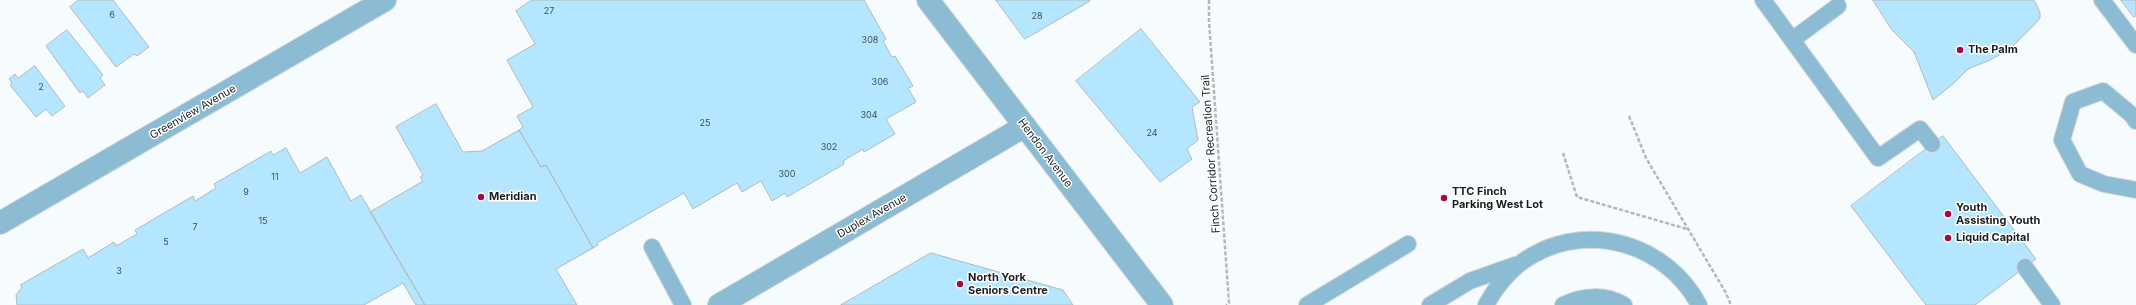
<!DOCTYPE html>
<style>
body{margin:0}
canvas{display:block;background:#f6fbfd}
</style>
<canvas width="2136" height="305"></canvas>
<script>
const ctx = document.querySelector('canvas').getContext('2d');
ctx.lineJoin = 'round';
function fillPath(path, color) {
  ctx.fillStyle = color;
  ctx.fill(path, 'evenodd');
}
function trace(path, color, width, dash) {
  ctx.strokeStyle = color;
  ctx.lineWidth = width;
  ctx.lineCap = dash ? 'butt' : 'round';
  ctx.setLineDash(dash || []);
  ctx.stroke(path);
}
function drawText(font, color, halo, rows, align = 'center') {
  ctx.font = font + ' Inter,sans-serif';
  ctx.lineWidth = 3;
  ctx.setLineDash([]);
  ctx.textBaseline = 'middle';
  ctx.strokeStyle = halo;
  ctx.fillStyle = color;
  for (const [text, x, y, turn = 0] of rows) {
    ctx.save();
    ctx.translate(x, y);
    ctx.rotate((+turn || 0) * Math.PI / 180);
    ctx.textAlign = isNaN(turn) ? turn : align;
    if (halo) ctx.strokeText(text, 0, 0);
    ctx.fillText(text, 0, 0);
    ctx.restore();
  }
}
const building = new Path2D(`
 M79 0H113L149 47 137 56 134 54 116 67 70 7Z
 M532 0H864L886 39 883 41 892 57 895 56 913 86 908 88 916 102 886 119 895 134 864 152 863 149 843 161 844 164 787 197 785 193 772 201 761 181 742 192 737 183 693 209 684 193 597 243 598 245 593 248 546 165 541 167 519 130 523 127 517 116 533 107 507 60 535 44 516 11Z
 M996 0H1089L1090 1 1025 39Z
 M1873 0H2034L2040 12V18L2033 26 2010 49 1990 60 1968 69 1954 83 1933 100 1914 52 1892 30Z
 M2121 0H2136V16L2134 17Z
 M1141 29 1200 102 1192 107 1198 140 1187 149 1192 159 1160 182 1076 81Z
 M67 30 103 75 100 78 105 85 88 98 83 91 80 93 46 46Z
 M35 66 65 106 52 116 46 109 36 117 10 85 12 83 9 79 15 74 18 78Z
 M436 104 463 152 482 151 519 130 541 167 546 165 593 248 556 269 577 305H425L370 212 423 181 420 177 423 175 396 127Z
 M1943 136 2036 259 1975 305H1926L1851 206Z
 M286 148 300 173 327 157 351 201 361 195 425 305H416L403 283 364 305H17L16 295 22 287 20 285 83 249 88 258 114 242 116 246 137 234 135 230 193 196 195 201 216 188 214 184 271 151 273 155Z
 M931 253 1063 290 1073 305H841Z`);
fillPath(building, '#b4e6ff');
trace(building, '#b4b9bb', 1);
const service = new Path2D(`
 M1763 0 1878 158 1920 129 1932 144
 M2102 0 2136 45
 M1792 40 1838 6
 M2136 121 2132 115 2103 91 2073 102 2062 140 2080 174 2104 184 2136 190
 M652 247 683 305
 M2025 267 2052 305
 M1307 305 1408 244
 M1430 305 1470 281 1515 265
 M1486 305C1497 285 1513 266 1533 255 1592 221 1668 246 1699 305
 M1563 305C1583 295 1605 294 1624 305`);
const minor = new Path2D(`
 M928 0 1162 305
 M0 223 385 0
 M719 305 1025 126`);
trace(service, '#d3d7d9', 18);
trace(minor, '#d3d7d9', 24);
trace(new Path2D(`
 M1209 0V21L1229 303 1226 305
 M1629 116 1646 158 1726 293 1731 305
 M1563 153 1577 197 1687 229`), '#b3b8b9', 2.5, [4, 2]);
trace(service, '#8bbcd3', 16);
trace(minor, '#8bbcd3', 22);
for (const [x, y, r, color] of [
 [1960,50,4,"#a30a45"],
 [481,197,4,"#a30a45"],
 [1444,198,4,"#a30a45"],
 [1948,214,4,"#a30a45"],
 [1948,238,4,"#a30a45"],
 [960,284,4,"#a30a45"]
]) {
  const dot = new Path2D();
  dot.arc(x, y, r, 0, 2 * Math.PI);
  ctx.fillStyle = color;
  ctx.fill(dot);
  trace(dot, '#fff', 1.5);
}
drawText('9px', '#414f56', null, [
 ["27",549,11],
 ["6",112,15],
 ["28",1037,16],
 ["308",870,40],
 ["306",880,82],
 ["2",41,87],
 ["304",869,115],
 ["25",705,123],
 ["24",1152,133],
 ["302",829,147],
 ["300",787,174],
 ["11",275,177],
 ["9",246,192],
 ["15",263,221],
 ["7",195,227],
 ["5",166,242],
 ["3",119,271]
]);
drawText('bold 11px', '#1b1d1e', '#fff', [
 ["The Palm",1968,50],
 ["TTC Finch",1452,192],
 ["Parking West Lot",1452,205],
 ["Meridian",489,197],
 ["Youth",1956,208],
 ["Assisting Youth",1956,221],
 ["Liquid Capital",1956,238],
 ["North York",968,278],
 ["Seniors Centre",968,291]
], 'left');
drawText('11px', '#1b1d1e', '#fff', [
 ["Greenview Avenue",193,112,-30],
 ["Hendon Avenue",1045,153,53],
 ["Finch Corridor Recreation Trail",1211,154,-94],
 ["Duplex Avenue",872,216,-30]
]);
</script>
